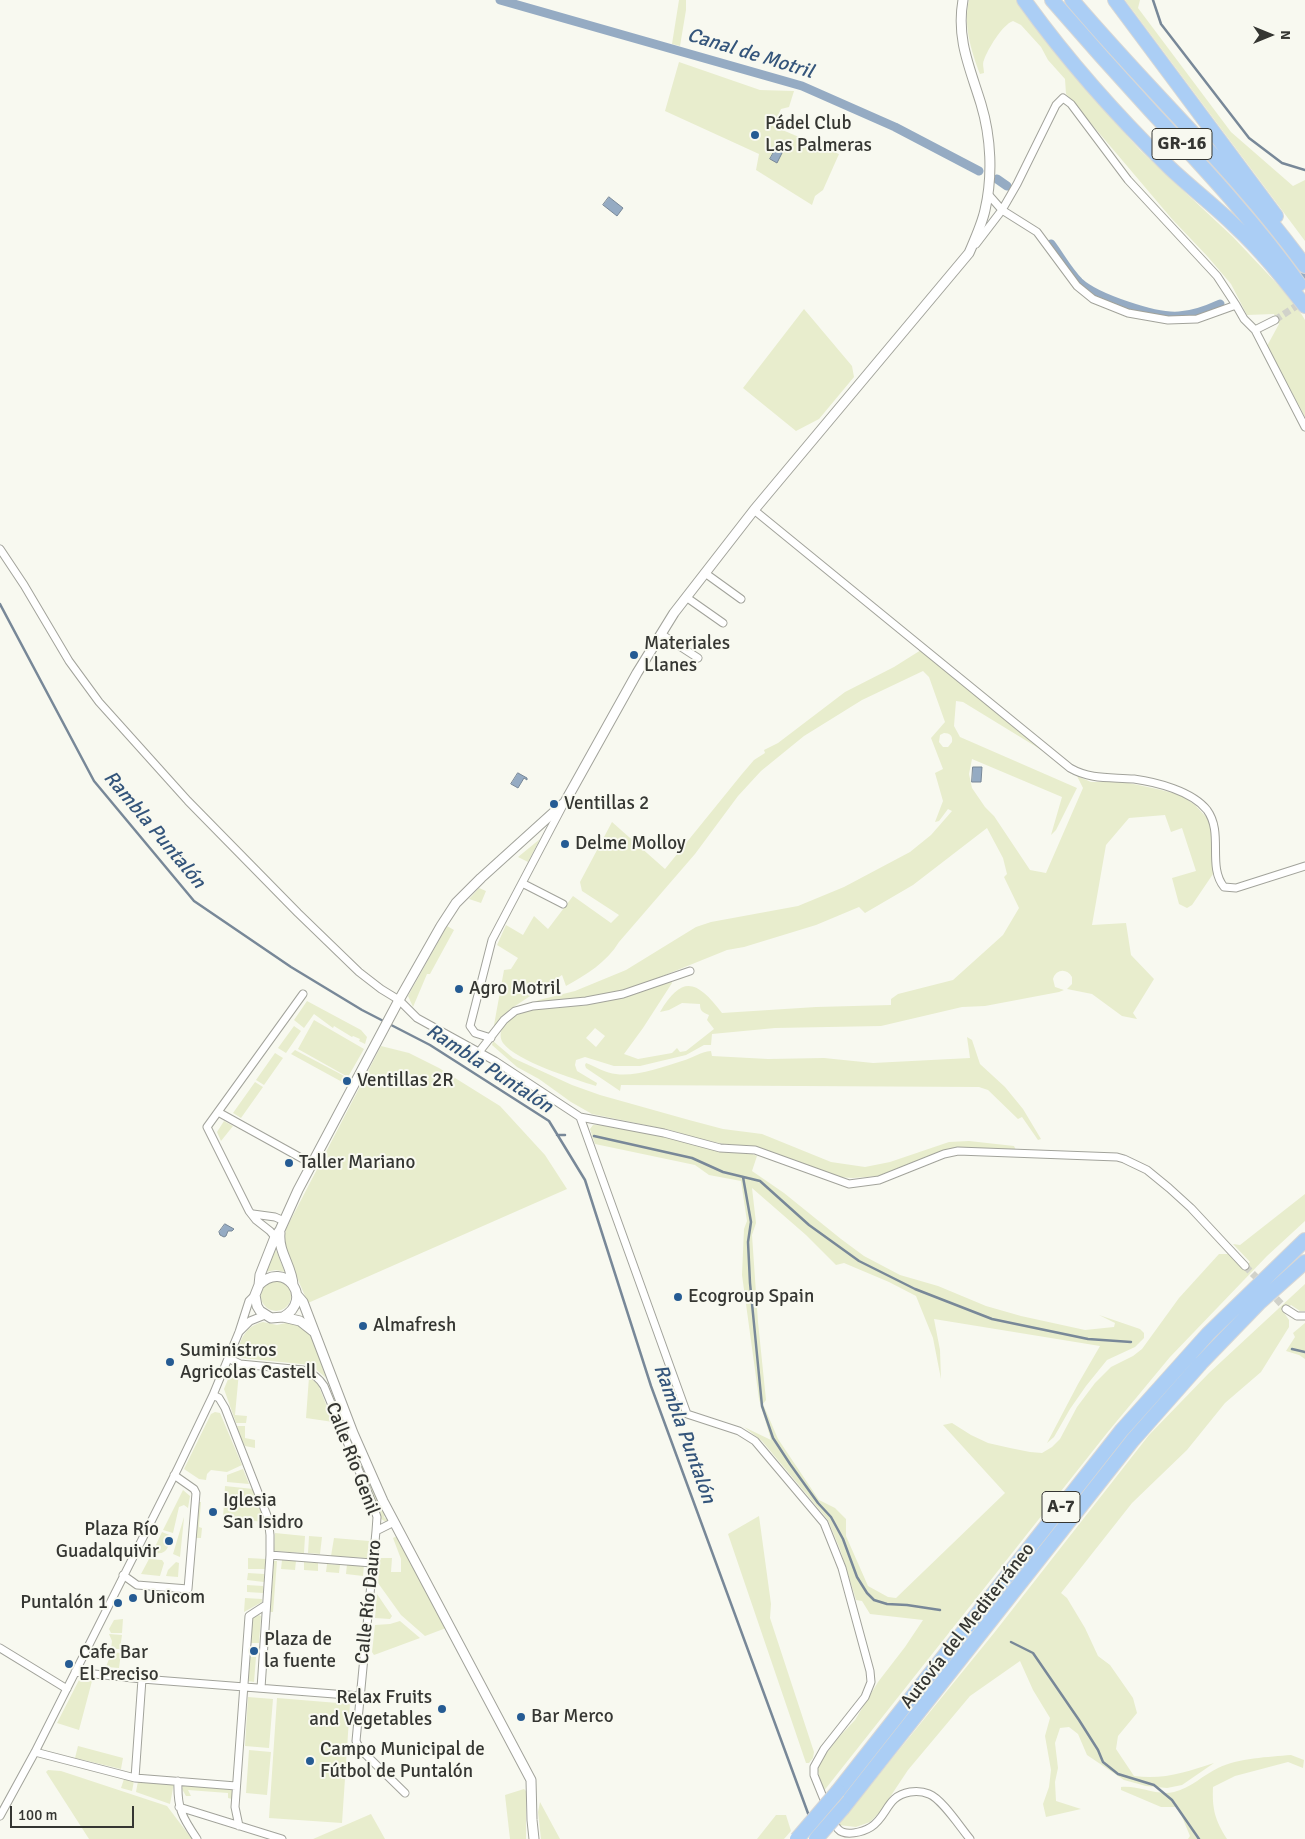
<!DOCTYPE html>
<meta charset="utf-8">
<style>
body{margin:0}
#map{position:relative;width:1305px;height:1839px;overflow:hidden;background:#f8f9f0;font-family:Signika,sans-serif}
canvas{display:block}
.north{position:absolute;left:1245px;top:10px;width:50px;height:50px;-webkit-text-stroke:4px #f8f9f0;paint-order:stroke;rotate:90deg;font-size:14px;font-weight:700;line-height:20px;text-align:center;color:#353632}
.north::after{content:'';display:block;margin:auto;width:18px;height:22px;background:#353632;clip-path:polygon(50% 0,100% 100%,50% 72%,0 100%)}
.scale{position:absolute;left:10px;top:1806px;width:124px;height:22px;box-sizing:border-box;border:2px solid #353632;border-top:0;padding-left:6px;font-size:15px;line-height:18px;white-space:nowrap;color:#353632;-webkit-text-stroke:4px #f8f9f0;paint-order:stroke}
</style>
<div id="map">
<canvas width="1305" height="1839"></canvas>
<div class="north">N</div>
<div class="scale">100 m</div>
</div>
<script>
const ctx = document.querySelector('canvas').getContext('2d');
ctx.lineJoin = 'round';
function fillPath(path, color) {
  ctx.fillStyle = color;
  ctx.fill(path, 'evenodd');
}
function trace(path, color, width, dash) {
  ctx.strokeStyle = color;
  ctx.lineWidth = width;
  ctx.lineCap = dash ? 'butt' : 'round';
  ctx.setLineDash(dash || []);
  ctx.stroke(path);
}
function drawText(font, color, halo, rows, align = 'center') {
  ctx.font = font + ' Signika,sans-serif';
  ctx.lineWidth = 4;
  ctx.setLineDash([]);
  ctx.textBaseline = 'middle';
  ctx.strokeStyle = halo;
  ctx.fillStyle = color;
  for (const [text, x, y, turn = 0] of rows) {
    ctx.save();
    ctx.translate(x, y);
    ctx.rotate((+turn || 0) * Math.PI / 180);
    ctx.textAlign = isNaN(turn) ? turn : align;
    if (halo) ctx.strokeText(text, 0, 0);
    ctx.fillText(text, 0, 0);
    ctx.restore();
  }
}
fillPath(new Path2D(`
 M679 0H686V10L680 46 672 44Z
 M969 0H1017L1033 22 1097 102 1140 150 1233 237 1282 289 1302 315 1305 320V417L1267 346 1279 324 1274 314 1247 315 1231 284 1208 257 1172 219 1066 94 1065 79 1048 60 1041 47 1021 25 1013 21C1002 25 988 49 984 60 982 64 984 68 984 73L980 74C971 51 963 24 969 0Z
 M1125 0H1140L1138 8 1231 132 1293 186 1305 180V241Z
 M679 62 760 90 794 91 789 107 781 109 773 126 839 154 823 190 815 196 812 205 756 170 759 154 665 111Z
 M804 309 852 366 854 377 819 419 796 431 743 388Z
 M921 650 1018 728 1048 754 963 702 956 701 954 726 960 737 1077 788 1056 830 1051 835 1062 797 972 759 969 774 972 788 985 807 994 816 1030 870 1046 873 1083 788 1077 776 1091 782H1124L1157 789 1181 795 1195 805 1209 820 1213 833V874L1192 905 1187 908 1179 904 1172 878 1196 871 1182 828 1171 832 1165 815 1129 818 1106 845 1092 925 1126 923 1131 955 1154 979 1133 1013 1137 1019 1122 1016 1092 994 1067 989 1072 984V977C1067 968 1056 969 1053 979L1055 987 1064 990 1059 992 985 1006 962 1007 881 1026 775 1028 712 1034 711 1045H704L686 1055 640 1066H614L585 1057 576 1060 575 1065 577 1071 597 1083 596 1086C574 1079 516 1061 503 1043 500 1038 500 1034 502 1029 505 1022 512 1016 519 1014 537 1007 559 1006 579 1006 591 1005 604 1001 616 999 636 995 652 987 671 981L672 983 643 1028 624 1054 638 1059 672 1053 677 1048 680 1052 686 1051 714 1029 707 1020 709 1015C702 1012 700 1011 700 1004L682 1003 669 1010 660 1012C683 973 698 982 722 1013L816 1007 891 1005V999L898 994 953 980 1003 935 1019 908 1004 877 1007 874 1003 858 987 828 913 885 865 913 859 907 816 925 744 947 727 950 633 988 599 997 530 1004 539 1000 575 991 626 970 696 927 711 922 798 906 844 887 910 852 931 835 952 811 948 809 939 821 935 822 943 801 935 773 943 769 931 738 945 722 929 677 923 671 862 700 804 736 761 771 738 796 695 854 619 942C607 962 586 975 566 986L562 975 509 1010 496 1025H494L504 970 511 969 518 958 497 945 506 925 523 935 534 916 548 929 573 896 611 923 619 915 582 891 580 882 612 822 665 869 742 774 754 760 765 753 764 750 778 743 845 692 894 667ZM944 733C950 733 953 736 952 742L948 747H943L939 742 940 735ZM595 1028 605 1036 596 1047 586 1038Z
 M540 839 528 862 518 857Z
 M479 888 486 891 481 903 469 899Z
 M447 926 454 930 430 974H427L413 1007 408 996Z
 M307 1001 361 1030 367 1037 365 1044 359 1041 360 1039 353 1036 352 1037 334 1026 333 1028 314 1014 304 1028 294 1020Z
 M314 1020 364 1049 348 1077 298 1049Z
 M294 1026 301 1031 286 1053 278 1048Z
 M967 1037 972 1040 980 1064 1005 1087 1023 1109 1041 1139 1038 1140 1022 1117 1018 1119 988 1090 979 1087 621 1085 620 1091 586 1068 585 1065 586 1063C596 1067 606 1073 616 1074 634 1077 664 1067 682 1061 693 1058 700 1052 711 1051L712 1056 768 1059 824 1058 873 1063 970 1058Z
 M493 1041 513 1058 572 1085 600 1095 689 1120 723 1129 762 1134 831 1162 865 1167 890 1162 949 1142 969 1141 1014 1146 1016 1150 963 1147 947 1149 878 1176 853 1178 836 1177 758 1148 748 1145H729L699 1139 670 1130 592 1114 571 1102 539 1079 517 1067 492 1045Z
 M381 1046 409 1053 439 1068 500 1106 545 1155 567 1189 308 1303 283 1245 286 1229Z
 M295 1050 348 1078 344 1083 291 1054Z
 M275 1053 283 1058 264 1085 256 1080Z
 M255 1082 263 1087 241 1118 233 1113Z
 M224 1121 233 1126 221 1141 217 1132Z
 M593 1125C634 1126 675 1141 715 1149 728 1152 745 1150 757 1156L752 1171 784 1193 841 1239 864 1256 900 1275 938 1286 986 1306 1021 1316 1085 1330 1114 1327 1115 1323 1099 1315 1140 1329 1144 1333V1338L1135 1347 1107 1360 1086 1386 1070 1409 1054 1437 1047 1443 1078 1384 1100 1346 934 1319 940 1350 941 1379 933 1338 916 1296 889 1282 844 1263 836 1265 806 1235 752 1188 756 1223 752 1235 758 1322 766 1400 763 1404 778 1439 819 1500 835 1508 846 1519V1536L868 1586 888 1597 896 1598 1005 1493 943 1425 952 1423 971 1435 988 1443 1010 1448 1030 1452 1042 1453 1052 1447 1060 1439 1077 1407 1095 1383 1111 1367 1133 1356 1142 1349 1179 1298 1219 1254H1228L1243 1269 1250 1262 1233 1244 1240 1245 1305 1194V1221L1267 1256 1170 1357 1107 1433 823 1792 818 1771 819 1763 838 1738 855 1720 878 1682 905 1647 923 1620 870 1614 862 1601 856 1600 841 1552 828 1520 762 1441 744 1427 771 1440 759 1399 742 1275 744 1229 747 1221 741 1181 709 1175 695 1165 595 1144 590 1129Z
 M275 1248 285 1272 276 1270 265 1272Z
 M261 1296a15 15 0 1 1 30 0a15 15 0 1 1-30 0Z
 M1305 1284V1311H1300L1291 1305 1283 1311 1289 1320V1327L1261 1372 1225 1403 1187 1450 1132 1503 1061 1593 1067 1598 1085 1628 1098 1656 1110 1665 1133 1698 1137 1713 1118 1736 1116 1749 1134 1776C1164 1780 1186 1772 1214 1763L1182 1785 1167 1788 1146 1786 1124 1780 1087 1755 1078 1734 1069 1727 1060 1728 1055 1743 1058 1768 1055 1782 1056 1801 1081 1809 1046 1817 1043 1804 1049 1787 1051 1770 1045 1736 1050 1718 1033 1690 1020 1661 970 1696 908 1770 880 1812 870 1822 856 1827 838 1825 994 1633 1149 1435 1209 1373Z
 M263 1322 277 1325 290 1322 303 1327 311 1333 326 1378 311 1365 241 1358 238 1356C238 1340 247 1325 263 1322Z
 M1305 1323V1359L1299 1355 1286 1351 1295 1337 1293 1333Z
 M231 1372H239L235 1415 247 1416 246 1423H236L224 1389Z
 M309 1377 318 1384 333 1422 306 1418Z
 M215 1412 220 1413 242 1465 227 1472 211 1470 207 1474 206 1480 199 1479 184 1469 211 1414Z
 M237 1426H245V1438L255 1440V1448L245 1446 239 1435Z
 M354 1446 385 1515 384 1517 388 1520 386 1522 381 1519V1514Z
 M243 1469 249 1484 227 1482V1475Z
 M225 1486 253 1489 265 1522 223 1518Z
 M183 1490 190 1496 188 1508 184 1505 179 1507 173 1533 163 1530Z
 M199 1502H201L199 1527 202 1528 201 1538H196Z
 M759 1516 771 1604 770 1618 814 1752 813 1758 809 1763H806L728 1534Z
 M184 1517V1518L180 1557 173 1554Z
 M162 1532 172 1536C168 1546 168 1555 155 1553L154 1549Z
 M275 1533 305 1536 304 1553 274 1551Z
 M309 1536 322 1537 320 1554 308 1553Z
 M397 1536 446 1628 425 1636 401 1615 378 1583 380 1558H392L391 1572H401V1559L393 1538Z
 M334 1538 369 1541 367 1558 331 1556Z
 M248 1558 266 1559 265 1569H248Z
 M149 1559 162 1560 164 1563 160 1576 141 1574Z
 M282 1560 296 1561 295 1570 281 1569Z
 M274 1561H277L273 1612H270Z
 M176 1562 179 1563 178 1577 166 1576 168 1570Z
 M304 1562 318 1563V1571L304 1570Z
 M327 1564 340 1565 339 1573 326 1572Z
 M347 1564 364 1565 363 1576 346 1574Z
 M248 1573 264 1574V1582L247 1580Z
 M247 1585 263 1586V1593L247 1592Z
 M377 1594 392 1616 390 1619 375 1618Z
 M245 1598 262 1599V1602L244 1612Z
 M259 1615 261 1616 259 1643H251L252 1618Z
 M123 1619 122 1633H111L109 1629 114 1620Z
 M400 1621 420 1638 374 1655 372 1652 375 1625 390 1624Z
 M109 1634 122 1635 120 1649H111L112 1641Z
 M109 1652 121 1653 119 1668 106 1667 109 1659Z
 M250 1657H256L254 1682 248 1681Z
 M79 1680 92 1681 79 1730 57 1723Z
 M248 1697 273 1699 269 1748 245 1746Z
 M277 1698 350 1704 342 1823 269 1818Z
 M78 1746 123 1758 121 1769 75 1758Z
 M249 1750 271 1752 267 1795 246 1793Z
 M1291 1755 1304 1760 1303 1768 1288 1762 1235 1776 1213 1787C1212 1809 1215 1820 1227 1839H1188L1190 1836 1178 1807H1161L1121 1790V1787C1139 1785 1156 1796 1174 1792 1191 1788 1203 1775 1218 1768 1238 1758 1269 1757 1291 1755Z
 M48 1770 61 1771 167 1806 192 1839H89L46 1772Z
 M124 1779 134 1781 132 1791 121 1788Z
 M138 1781 174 1783 170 1804 136 1792Z
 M183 1785 233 1789 232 1799 228 1798V1793L188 1790 191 1796H186L182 1789Z
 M524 1789 526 1791V1839H510L505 1795Z
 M540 1802 560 1839H541L538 1812Z
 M371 1814 385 1839H313Z
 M776 1815H786L791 1831 784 1839H757Z`), '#e8edcd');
const water = new Path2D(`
 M778 145H782L784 149 777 163 770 159Z
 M609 197 623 208 617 216 603 205Z
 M973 767H982L981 782H972Z
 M518 773 527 778V780L524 778 518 788 511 784Z
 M225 1224 234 1229 232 1231H228L226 1236 224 1237 220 1235 219 1232Z`);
fillPath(water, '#95abc3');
trace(water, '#788898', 1);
trace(new Path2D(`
 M1153 0 1161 24 1249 138 1282 163 1305 170
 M0 604 94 781 194 901 291 967 362 1010 430 1045 549 1121 585 1180 651 1386 809 1816
 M557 1135H565
 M594 1136 692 1158 723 1172 760 1181 809 1225 859 1261 915 1289 992 1319 1088 1339 1131 1342
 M743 1177 751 1222 748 1242 750 1283 762 1406 773 1438 790 1464 818 1503 831 1517 843 1539 857 1577 867 1593 874 1600 887 1604 907 1605 940 1610
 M1292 1349 1305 1352
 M1011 1642 1033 1653 1079 1720 1098 1750 1103 1762 1118 1774 1154 1785 1172 1800 1199 1839`), '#788898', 2.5);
trace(new Path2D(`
 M500 0 802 86 895 127 979 171
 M997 179 1007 186
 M1051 244C1060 256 1068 271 1079 282 1096 298 1156 318 1179 316 1194 315 1207 310 1220 304
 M1303 275H1305`), '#95abc3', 9);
trace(new Path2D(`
 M1275 320 1304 301
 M1245 1266 1262 1283
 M1269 1291 1286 1309`), '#d1d2ca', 7, [7, 3.5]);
const minor = new Path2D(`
 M988 194 1002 210 1037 232 1077 286 1093 299 1128 313 1168 320 1197 319 1236 305 1244 319 1255 330 1305 427
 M976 244 1002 210 1017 184 1056 105 1063 98 1071 104 1128 180 1217 276 1236 305
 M1255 330 1275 320
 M754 510 1070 768C1091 780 1111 777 1134 779 1156 782 1192 791 1207 810 1224 833 1207 866 1224 887L1236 888 1305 866
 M0 549 24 585 69 661 99 702 188 801 298 913 359 972 381 989 399 1000 417 1018 495 1061 580 1117 664 1133 720 1148 755 1150 849 1184 879 1180 944 1154 958 1151 1117 1157 1124 1159 1147 1170 1169 1188 1191 1208 1245 1266
 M705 573 741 599
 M686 597 723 623
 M661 634 698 658
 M522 883 563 904
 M491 1038 475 1033 470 1026 492 940 562 807
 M479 1052 504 1020 515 1011 533 1006 586 1001 623 994 690 971
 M218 1112 312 1164
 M580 1117 687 1414 739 1431 755 1441 824 1523 842 1568 870 1671 871 1682 865 1697 824 1749 814 1767V1775L827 1807
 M253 1214 275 1217 284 1221
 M275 1237 270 1231 256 1220 249 1211 207 1127 303 994
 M1286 1309 1297 1316H1305
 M239 1332 250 1321 265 1315
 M228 1358 240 1364 303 1370C313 1373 319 1378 324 1386L373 1505 377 1517 376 1531
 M213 1395 219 1398 225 1408 268 1518 270 1535V1555L261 1688
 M394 1522 376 1531 356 1741 360 1749 405 1793
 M270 1555 372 1563
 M123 1575 137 1585 188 1589 196 1493 194 1489 174 1475
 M0 1648 67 1689
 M75 1672 142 1679 360 1696
 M35 1752 135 1778 236 1786
 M135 1778 142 1679
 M178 1781C177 1808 182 1817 197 1839
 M179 1807 282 1839
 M0 1816 35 1752 178 1468 213 1395 239 1332 249 1301 255 1295
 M833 1819C834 1822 836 1827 838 1829 845 1837 863 1832 871 1827 888 1816 886 1796 910 1792 916 1791 922 1791 929 1794 942 1799 960 1827 970 1839
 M239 1826 235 1807 249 1616 266 1605`);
const tertiary = new Path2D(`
 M280 1233C278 1252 292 1266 293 1285
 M259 1285C284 1259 315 1299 283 1317
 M297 1295 303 1302 353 1433 383 1501 531 1780 532 1820 534 1839
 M314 1332 300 1321 283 1317 271 1318 260 1311 257 1306 255 1295 259 1285 260 1275 275 1237 280 1230 298 1190 399 1000 441 926 456 903 481 878 565 802 637 673 674 613 754 510 969 253C975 239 982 224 985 210 993 176 991 137 981 104 970 68 956 39 963 0`);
const motorway = new Path2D(`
 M1024 0C1067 60 1117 116 1170 168 1191 188 1215 206 1235 226 1261 250 1283 278 1305 306
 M1052 0C1084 37 1117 74 1151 111 1202 166 1255 222 1299 284
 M1072 0C1148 90 1236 171 1305 266
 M1115 0 1276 216
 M838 1791 1122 1430 1208 1334 1305 1240
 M843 1808 1132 1441 1201 1363 1260 1302 1305 1262`);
trace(minor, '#a2a39b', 9);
trace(tertiary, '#a2a39b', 11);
trace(motorway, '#d7d7d6', 16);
trace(minor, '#fff', 7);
trace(tertiary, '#fff', 9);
trace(motorway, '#abcef5', 14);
const motorwayBridge = new Path2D(`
 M797 1839 838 1791
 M816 1839 843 1808`);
trace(motorwayBridge, '#d7d7d6', 16, []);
trace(motorwayBridge, '#abcef5', 14);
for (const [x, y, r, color] of [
 [755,135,5,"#255b93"],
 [634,655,5,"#255b93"],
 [554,804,5,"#255b93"],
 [565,844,5,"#255b93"],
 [459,989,5,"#255b93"],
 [347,1081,5,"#255b93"],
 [289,1163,5,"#255b93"],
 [678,1297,5,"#255b93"],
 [363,1326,5,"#255b93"],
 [170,1362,5,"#255b93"],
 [213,1512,5,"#255b93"],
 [169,1541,5,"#255b93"],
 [133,1598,5,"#255b93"],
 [118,1603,5,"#255b93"],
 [254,1651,5,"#255b93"],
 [69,1664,5,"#255b93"],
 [442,1709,5,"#255b93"],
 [521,1717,5,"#255b93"],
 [310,1761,5,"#255b93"]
]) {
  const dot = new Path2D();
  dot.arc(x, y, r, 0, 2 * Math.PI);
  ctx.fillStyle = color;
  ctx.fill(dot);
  trace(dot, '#f8f9f0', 2);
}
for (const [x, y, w] of [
 [1182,144,60],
 [1061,1507,38]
]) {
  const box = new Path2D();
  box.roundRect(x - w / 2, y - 15.5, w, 31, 4);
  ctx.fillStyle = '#f8f9f0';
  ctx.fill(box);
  trace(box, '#353632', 1);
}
drawText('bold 18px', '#353632', null, [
 ["GR-16",1182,144],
 ["A-7",1061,1507]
]);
drawText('19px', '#353632', '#f8f9f0', [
 ["Pádel Club",765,124],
 ["Las Palmeras",765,146],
 ["Materiales",644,644],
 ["Llanes",644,666],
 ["Ventillas 2",564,804],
 ["Delme Molloy",575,844],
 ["Agro Motril",469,989],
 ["Ventillas 2R",357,1081],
 ["Taller Mariano",299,1163],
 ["Ecogroup Spain",688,1297],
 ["Almafresh",373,1326],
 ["Suministros",180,1351],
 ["Agricolas Castell",180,1373],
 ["Iglesia",223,1501],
 ["San Isidro",223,1523],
 ["Plaza Río",159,1530,"right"],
 ["Guadalquivir",159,1552,"right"],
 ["Unicom",143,1598],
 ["Puntalón 1",108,1603,"right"],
 ["Plaza de",264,1640],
 ["la fuente",264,1662],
 ["Cafe Bar",79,1653],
 ["El Preciso",79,1675],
 ["Relax Fruits",432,1698,"right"],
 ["and Vegetables",432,1720,"right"],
 ["Bar Merco",531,1717],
 ["Campo Municipal de",320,1750],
 ["Fútbol de Puntalón",320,1772]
], 'left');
drawText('19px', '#353632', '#f8f9f0', [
 ["Calle Río Genil",352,1459,69],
 ["Calle Río Dauro",369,1602,-84],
 ["Autovía del Mediterráneo",968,1626,-52]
]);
drawText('italic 20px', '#34557b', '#f8f9f0', [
 ["Canal de Motril",750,54,17],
 ["Rambla Puntalón",154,830,50],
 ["Rambla Puntalón",489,1069,33],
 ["Rambla Puntalón",684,1434,70]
]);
</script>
